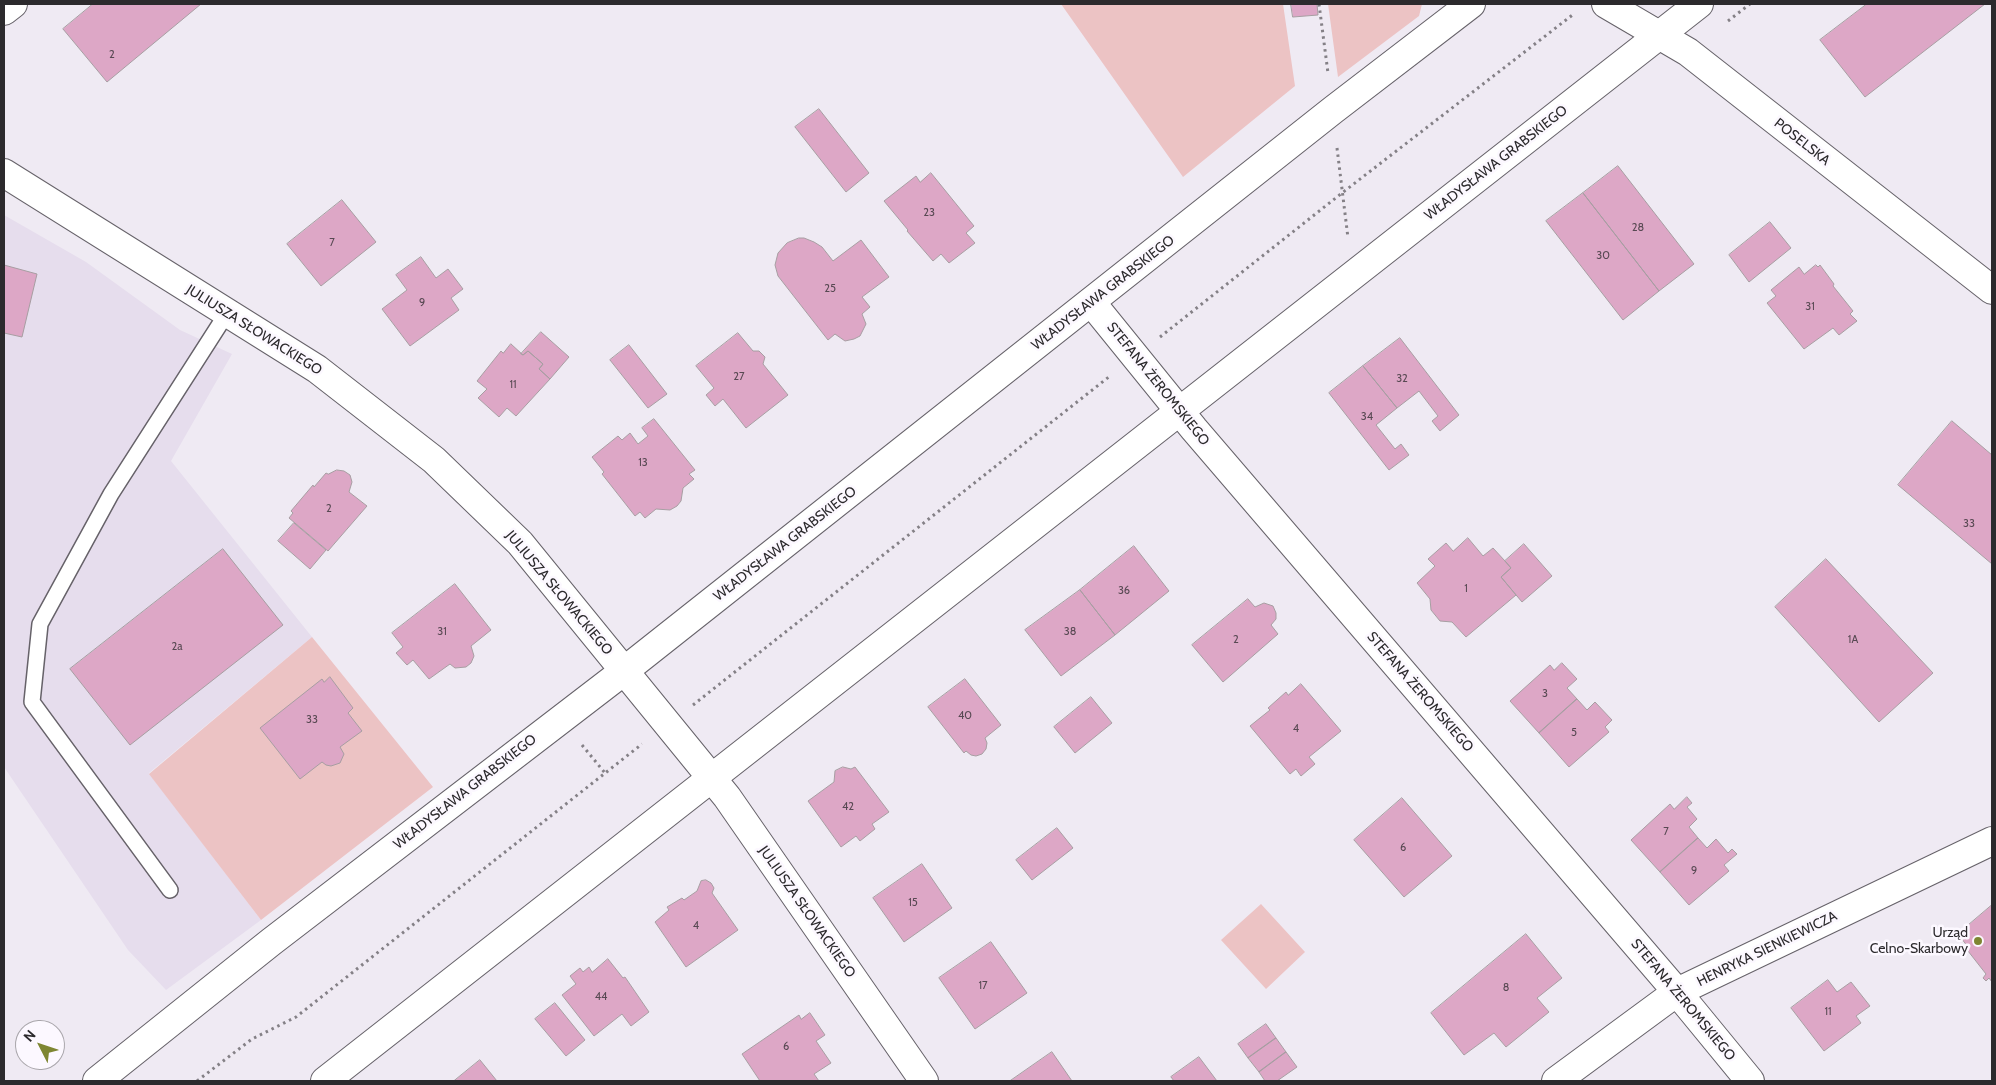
<!DOCTYPE html>
<meta charset="utf-8">
<style>
body{margin:0}
#map{position:relative;width:1996px;height:1085px;overflow:hidden;background:#efeaf3;font-family:Cabin,sans-serif}
canvas{display:block}
.frame{position:absolute;inset:0;border:5px solid #2c2a2d;pointer-events:none}
.north{position:absolute;left:15px;top:1020px;width:50px;height:50px;box-sizing:border-box;background:#fcf8ff;border:1px solid #a9a6ab;border-radius:50%;rotate:311deg;font-size:14px;font-weight:700;line-height:20px;text-align:center;color:#2c2a2d}
.north::after{content:'';display:block;margin:auto;width:18px;height:22px;background:#7e8632;clip-path:polygon(50% 0,100% 100%,50% 72%,0 100%)}
</style>
<div id="map">
<canvas width="1996" height="1085"></canvas>
<div class="frame"></div>
<div class="north">N</div>
</div>
<script>
const ctx = document.querySelector('canvas').getContext('2d');
ctx.lineJoin = 'round';
function fillPath(path, color) {
  ctx.fillStyle = color;
  ctx.fill(path, 'evenodd');
}
function trace(path, color, width, dash) {
  ctx.strokeStyle = color;
  ctx.lineWidth = width;
  ctx.lineCap = dash ? 'butt' : 'round';
  ctx.setLineDash(dash || []);
  ctx.stroke(path);
}
function drawText(font, color, halo, rows, align = 'center') {
  ctx.font = font + ' Cabin,sans-serif';
  ctx.lineWidth = 5;
  ctx.setLineDash([]);
  ctx.textBaseline = 'middle';
  ctx.strokeStyle = halo;
  ctx.fillStyle = color;
  for (const [text, x, y, turn = 0] of rows) {
    ctx.save();
    ctx.translate(x, y);
    ctx.rotate((+turn || 0) * Math.PI / 180);
    ctx.textAlign = isNaN(turn) ? turn : align;
    if (halo) ctx.strokeText(text, 0, 0);
    ctx.fillText(text, 0, 0);
    ctx.restore();
  }
}
fillPath(new Path2D(`
 M4 215 86 262 180 330 232 354 171 461 312 637 149 773 261 920 166 990 128 950 4 767Z`), '#e6dded');
fillPath(new Path2D(`
 M1061 4H1283L1295 86 1183 177Z
 M1328 4H1422L1419 16 1338 77Z
 M312 637 433 787 261 920 149 774Z
 M1261 904 1305 952 1266 989 1221 940Z`), '#ecc3c4');
const building = new Path2D(`
 M93 4H201L107 82 63 29Z
 M1291 4H1317L1318 15 1293 17Z
 M1867 4H1985L1865 97 1820 40Z
 M819 109 869 173 846 192 795 127Z
 M1618 166 1694 264 1659 291 1583 193Z
 M931 173 974 226 966 233 975 243 949 263 941 254 933 261 907 231 908 230 884 201 916 176 920 182Z
 M1583 193 1659 291 1623 320 1546 221Z
 M342 200 376 242 321 286 287 244Z
 M1770 222 1791 248 1749 282 1729 255Z
 M799 238H804L814 242 822 247 833 261 861 240 889 277 862 297 870 307 862 314 866 324 860 336 854 339 845 341 835 334 828 340 778 276 775 265 778 253 787 243Z
 M421 257 436 278 448 269 463 289 451 298 459 310 410 346 382 309 407 290 396 275Z
 M4 265 37 274 22 337 4 333Z
 M1816 265 1818 267 1820 265 1834 284 1833 286 1853 311 1850 314 1857 321 1839 335 1833 328 1804 349 1767 303 1776 296 1771 290 1799 267 1804 274Z
 M541 332 569 357 550 379 539 369 543 364 528 351 523 355 521 354Z
 M738 333 753 351H759L765 357 763 364 788 395 746 428 723 399 715 406 706 395 714 388 696 366Z
 M1400 338 1459 415 1440 431 1432 421 1438 416 1419 391 1397 408 1363 366Z
 M511 344 523 355 528 351 543 364 539 369 550 379 516 416 507 408 499 417 478 398 487 389 477 381 501 351 503 353Z
 M629 345 667 394 648 408 610 360Z
 M1363 366 1397 408 1376 425 1395 449 1401 444 1409 455 1389 470 1329 393Z
 M654 419 695 470 689 474 694 479 683 488 681 501 677 506 670 510 656 509 645 518 640 512 635 516 602 474 604 472 592 457 618 436 622 440 630 433 638 444 648 436 642 428Z
 M1952 421 1992 455V564L1898 485Z
 M337 470 344 471 350 475 352 482 349 492 367 506 328 551 289 518 293 513 291 511 313 485 314 487 326 473 328 474Z
 M294 523 326 550 310 569 278 541Z
 M1468 538 1483 556 1493 548 1505 561 1511 568 1501 577 1516 595 1466 637 1452 622 1440 621 1431 610 1430 599 1417 583 1435 566 1428 559 1446 543 1453 551Z
 M1524 544 1552 576 1522 602 1501 577 1511 568 1505 561Z
 M1134 546 1169 591 1115 635 1080 590Z
 M223 549 283 625 130 745 70 669Z
 M1826 559 1933 673 1879 722 1775 607Z
 M455 584 491 630 471 646 474 656 471 663 466 667 455 668 450 664 429 679 413 660 407 665 396 653 403 647 392 633Z
 M1080 590 1115 635 1061 676 1025 630Z
 M1248 599 1255 607 1264 603 1273 606 1276 613V619L1271 625 1278 634 1223 682 1192 645Z
 M1562 663 1577 679 1567 688 1577 699 1539 733 1510 701 1550 665 1554 670Z
 M330 677 353 708 348 713 362 731 340 747 344 754 340 763 331 766 326 765 322 762 300 779 260 728 322 679 324 682Z
 M965 679 1001 725 985 738 987 743 986 749 982 754 976 756 971 755 966 751 964 753 928 707Z
 M1301 684 1341 731 1309 757 1315 764 1301 776 1296 769 1290 774 1250 726 1270 710 1268 708 1286 692 1288 695Z
 M1091 697 1112 723 1075 753 1054 727Z
 M1577 699 1587 710 1595 702 1612 720 1605 727 1609 732 1569 767 1539 733Z
 M843 767 851 769 855 767 889 812 872 824 875 829 860 841 856 836 841 847 808 801 834 782 835 771Z
 M1687 797 1692 803 1687 807 1697 819 1689 827 1698 838 1660 872 1631 840 1670 804 1674 809Z
 M1402 798 1452 856 1404 897 1354 840Z
 M1057 828 1073 848 1032 880 1016 860Z
 M1698 838 1707 848 1716 839 1728 853 1732 849 1737 854 1724 865 1729 871 1689 905 1660 872Z
 M922 864 952 908 904 942 873 898Z
 M706 880 711 883 714 888 712 893 738 930 686 967 655 922 669 910 667 907 682 898 684 900 697 891 701 881Z
 M1992 905V982L1989 978 1986 981 1983 978 1986 974 1968 951 1964 955 1962 952 1968 947 1958 934Z
 M1526 934 1562 978 1537 998 1549 1012 1506 1047 1494 1033 1464 1055 1431 1013Z
 M991 942 1027 993 975 1029 939 978Z
 M608 959 623 978 625 977 649 1012 631 1026 622 1014 594 1036 562 995 576 984 570 976 580 968 583 972 589 967 592 972Z
 M1828 980 1837 992 1851 982 1870 1006 1856 1016 1861 1023 1824 1051 1791 1008Z
 M555 1003 585 1040 566 1056 535 1019Z
 M810 1013 825 1035 816 1041 831 1063 814 1074 819 1081H760L742 1054 799 1015 801 1019Z
 M1266 1024 1276 1038 1248 1058 1238 1044Z
 M1276 1038 1286 1052 1259 1072 1248 1058Z
 M1052 1052 1072 1081H1010Z
 M1286 1052 1297 1067 1277 1081H1265L1259 1072Z
 M1199 1057 1217 1081H1174L1171 1077Z
 M480 1060 497 1081H454Z`);
fillPath(building, '#dda7c6');
trace(building, '#a79ea2', 1);
const lane = new Path2D(`
 M170 890 32 702 40 624 111 494 227 313`);
const street = new Path2D(`
 M1606 4 1688 52 1992 290
 M4 11 13 4
 M4 173 317 369 434 460 520 543 727 797 924 1081
 M1091 302 1194 429 1677 992 1750 1081
 M1556 1081 1677 992 1992 841`);
const secondary = new Path2D(`
 M97 1081 271 942 624 671 1333 110 1471 4
 M325 1081 1699 4`);
trace(lane, '#666269', 18);
trace(street, '#666269', 30);
trace(secondary, '#666269', 30);
trace(new Path2D(`
 M1319 4 1328 73
 M1728 21 1750 4
 M1337 148 1348 238
 M1160 337 1342 193 1575 13
 M693 705 1110 376
 M582 745 605 773
 M197 1081 252 1039 296 1017 642 744`), '#848086', 3, [2.5, 4]);
trace(lane, '#fff', 15);
trace(street, '#fff', 28);
trace(secondary, '#fff', 28);
for (const [x, y, r, color] of [
 [1978,941,5,"#7e8632"]
]) {
  const dot = new Path2D();
  dot.arc(x, y, r, 0, 2 * Math.PI);
  ctx.fillStyle = color;
  ctx.fill(dot);
  trace(dot, '#fcf8ff', 2);
}
drawText('11px', '#584953', null, [
 ["2",112,55],
 ["23",929,213],
 ["28",1638,228],
 ["7",332,243],
 ["30",1603,256],
 ["25",830,289],
 ["9",422,303],
 ["31",1810,307],
 ["27",739,377],
 ["32",1402,379],
 ["11",513,385],
 ["34",1367,417],
 ["13",643,463],
 ["2",329,509],
 ["33",1969,524],
 ["1",1466,589],
 ["36",1124,591],
 ["31",442,632],
 ["38",1070,632],
 ["2",1236,640],
 ["1A",1853,640],
 ["2a",177,647],
 ["3",1545,694],
 ["40",965,716],
 ["33",312,720],
 ["4",1296,729],
 ["5",1574,733],
 ["42",848,807],
 ["7",1666,832],
 ["6",1403,848],
 ["9",1694,871],
 ["15",913,903],
 ["4",696,926],
 ["17",983,986],
 ["8",1506,988],
 ["44",601,997],
 ["11",1828,1012],
 ["6",786,1047]
]);
drawText('14px', '#2c2a2d', '#fcf8ff', [
 ["POSELSKA",1802,142,38],
 ["WŁADYSŁAWA GRABSKIEGO",1496,163,-38],
 ["WŁADYSŁAWA GRABSKIEGO",1103,293,-38],
 ["JULIUSZA SŁOWACKIEGO",254,330,32],
 ["STEFANA ŻEROMSKIEGO",1158,384,51],
 ["WŁADYSŁAWA GRABSKIEGO",785,544,-38],
 ["JULIUSZA SŁOWACKIEGO",559,593,50],
 ["STEFANA ŻEROMSKIEGO",1420,692,49],
 ["WŁADYSŁAWA GRABSKIEGO",465,792,-38],
 ["JULIUSZA SŁOWACKIEGO",807,912,55],
 ["HENRYKA SIENKIEWICZA",1767,949,-26],
 ["STEFANA ŻEROMSKIEGO",1683,1000,50]
]);
drawText('14px', '#2c2a2d', '#fcf8ff', [
 ["Urząd",1968,933],
 ["Celno-Skarbowy",1968,949]
], 'right');
</script>
